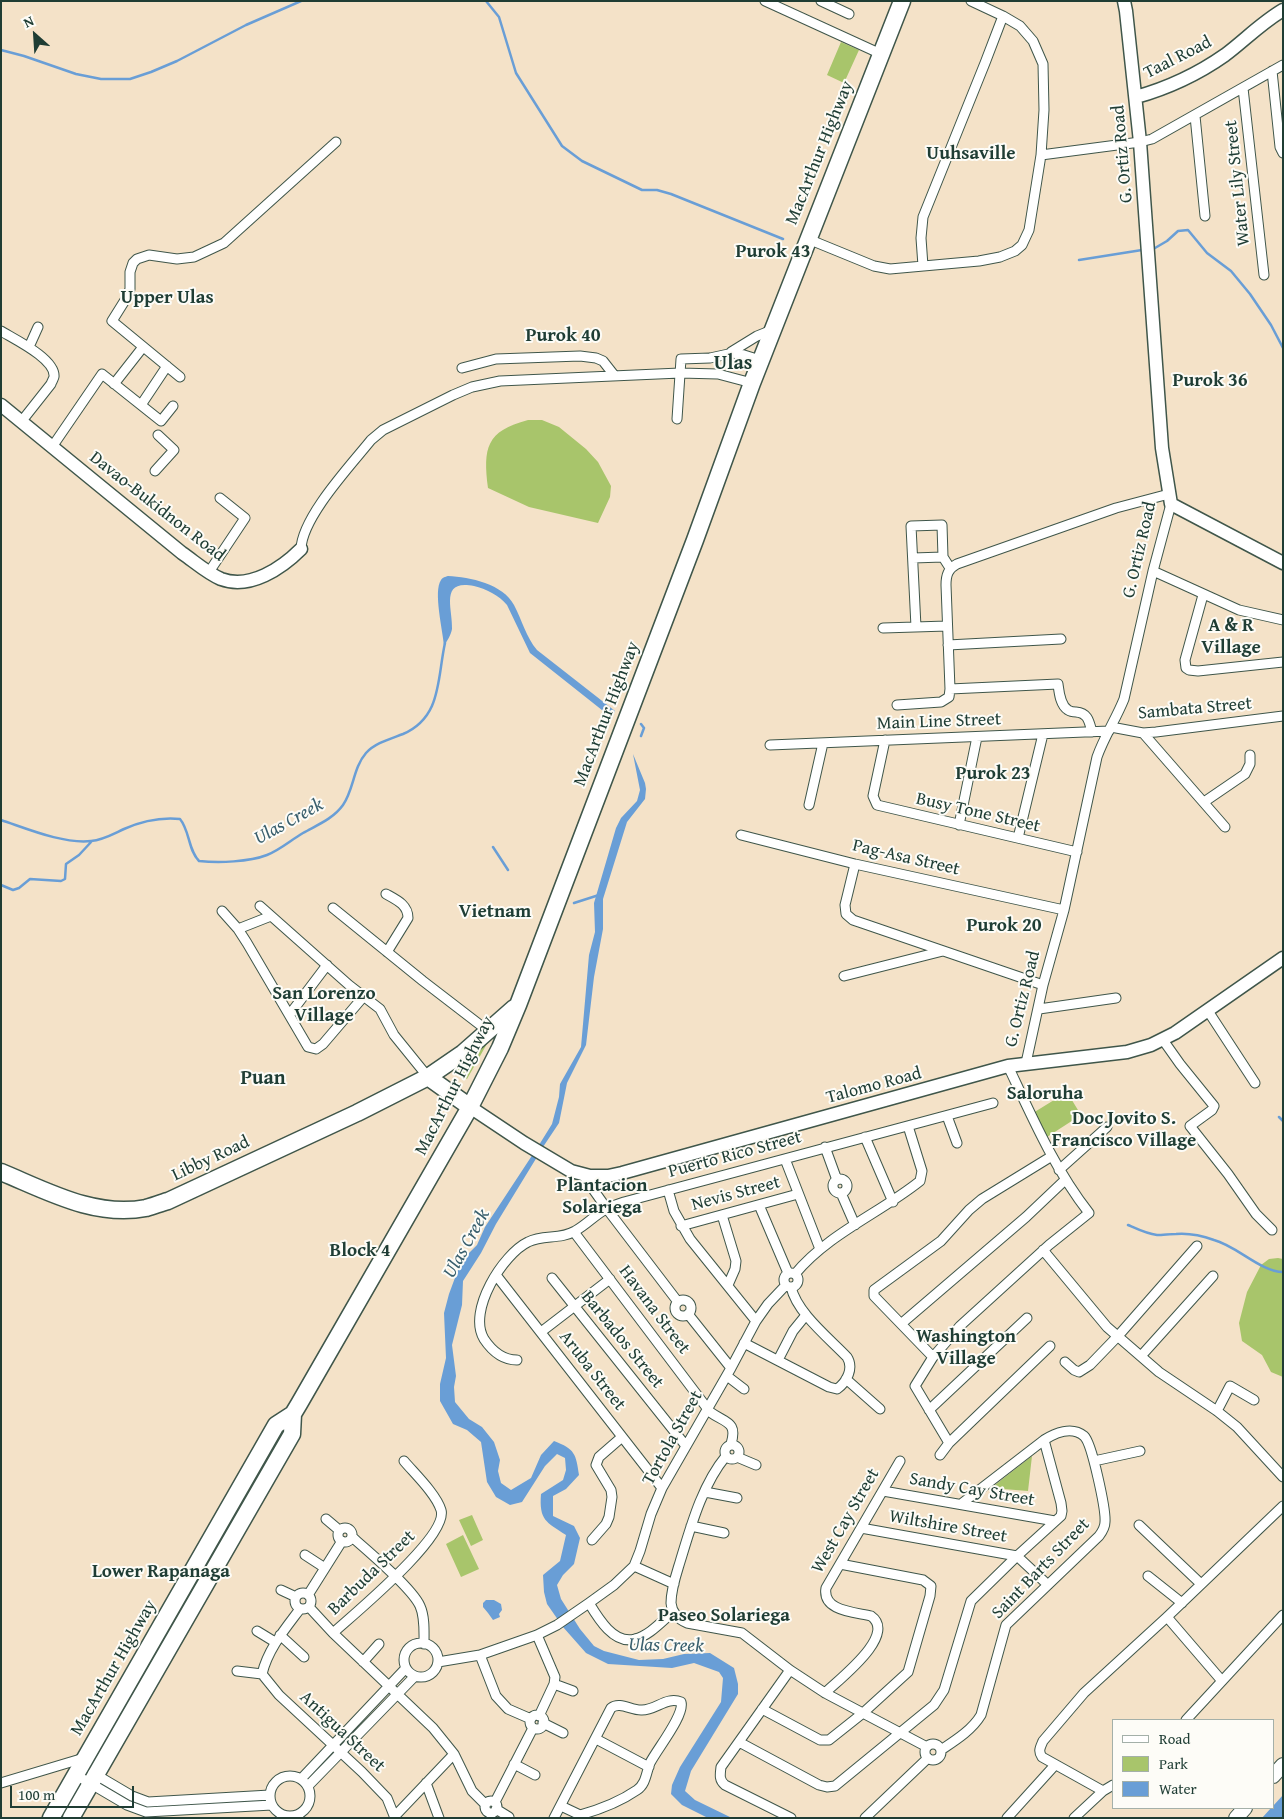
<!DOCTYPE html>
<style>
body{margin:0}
#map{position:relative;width:1284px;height:1819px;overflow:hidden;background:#f4e2c8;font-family:"Gentium Book Plus",serif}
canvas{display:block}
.frame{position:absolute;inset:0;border:2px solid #1f3d34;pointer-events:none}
.legend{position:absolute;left:1112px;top:1719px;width:162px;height:90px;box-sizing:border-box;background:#fdfcf7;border:1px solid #a4b0a9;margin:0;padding:6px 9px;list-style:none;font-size:15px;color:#1f3d34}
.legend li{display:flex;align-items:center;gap:10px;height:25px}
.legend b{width:25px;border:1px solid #a4b0a9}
.north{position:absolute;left:10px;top:10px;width:50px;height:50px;-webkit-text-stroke:4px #fdfcf7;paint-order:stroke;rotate:334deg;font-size:14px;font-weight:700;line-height:20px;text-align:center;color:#1f3d34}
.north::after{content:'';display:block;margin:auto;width:18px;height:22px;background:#1f3d34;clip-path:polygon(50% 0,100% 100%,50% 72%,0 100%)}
.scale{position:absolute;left:10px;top:1786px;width:124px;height:22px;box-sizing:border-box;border:2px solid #1f3d34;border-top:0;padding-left:6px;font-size:15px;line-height:18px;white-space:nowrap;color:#1f3d34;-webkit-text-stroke:4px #fdfcf7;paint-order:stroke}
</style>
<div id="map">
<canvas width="1284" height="1819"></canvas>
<div class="frame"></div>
<ul class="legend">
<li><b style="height:6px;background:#fff"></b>Road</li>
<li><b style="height:14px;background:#a8c56b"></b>Park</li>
<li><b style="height:14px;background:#699ed6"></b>Water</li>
</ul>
<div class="north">N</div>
<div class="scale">100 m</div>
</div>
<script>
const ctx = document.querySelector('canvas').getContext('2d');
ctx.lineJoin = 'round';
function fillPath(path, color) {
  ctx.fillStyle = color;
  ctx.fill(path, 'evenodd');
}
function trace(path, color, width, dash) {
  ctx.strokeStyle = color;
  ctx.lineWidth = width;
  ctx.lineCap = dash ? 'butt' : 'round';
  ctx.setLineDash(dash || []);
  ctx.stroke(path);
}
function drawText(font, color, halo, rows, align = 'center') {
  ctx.font = font + ' "Gentium Book Plus",serif';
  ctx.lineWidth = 4;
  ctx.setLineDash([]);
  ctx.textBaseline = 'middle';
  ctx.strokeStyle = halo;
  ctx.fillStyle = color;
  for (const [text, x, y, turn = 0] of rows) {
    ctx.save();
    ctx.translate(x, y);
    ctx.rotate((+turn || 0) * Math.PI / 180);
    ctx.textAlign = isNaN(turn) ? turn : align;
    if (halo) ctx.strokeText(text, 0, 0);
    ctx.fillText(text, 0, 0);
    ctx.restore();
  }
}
fillPath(new Path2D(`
 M841 42 859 50 844 83 827 75Z
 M528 420H542L559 427 586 449 598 462 611 486 610 497 598 523 529 507 488 488C483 448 486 431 528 420Z
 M488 1042 467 1079 452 1070Z
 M1067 1092 1081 1115 1047 1137 1033 1113Z
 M1278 1258 1283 1259V1377L1271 1372 1262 1355 1242 1341 1239 1323 1247 1292 1261 1265 1269 1259Z
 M1032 1456 1028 1491 991 1488Z
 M472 1515 483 1540 471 1546 459 1520Z
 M463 1535 479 1569 461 1577 446 1544Z`), '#a8c56b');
fillPath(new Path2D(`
 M448 576C470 577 503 584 514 605 522 620 526 637 537 650L615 711 612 718 530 653 507 605C499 595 486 589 474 586 439 579 453 609 452 629 451 635 447 641 444 646 443 631 433 591 441 580 443 577 445 577 448 576Z
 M633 754 645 783 646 789 645 799 627 822 603 899V929L594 977 586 1045 567 1083 559 1123 543 1147 539 1145 552 1124 559 1097 560 1084 581 1047 589 955 595 932 594 903 616 828 621 818 637 801 640 790Z
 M533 1154 537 1157 496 1224 481 1253 463 1281 462 1305 452 1345 456 1376 454 1387 455 1402 469 1419 482 1427 494 1442 500 1460 498 1471 501 1483 511 1490 531 1478 541 1455 554 1441C575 1449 576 1454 579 1475L566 1489 553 1496V1516L574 1526 580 1538 574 1564 563 1575 557 1585 561 1599 580 1629 594 1646 604 1651 639 1660 663 1659 684 1654 710 1653 734 1668 738 1684V1694L691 1771 685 1791 695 1800 732 1818H708L682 1805 671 1794 672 1785 680 1767 721 1702 723 1678 719 1672 694 1663 672 1668 608 1664 586 1653 563 1627 547 1604 544 1592 543 1575 560 1561 566 1535C546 1522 539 1520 541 1494L563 1480 566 1470 565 1458 557 1454 545 1466 522 1502 510 1505 496 1497 487 1482 481 1442 467 1430 453 1424 440 1401V1384L446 1358 444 1313 449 1294 459 1267 465 1257 477 1245 485 1227Z
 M486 1600H494L501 1604 502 1610 499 1614 500 1617 493 1620 488 1613 483 1607V1603Z
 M1283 1795V1818H1262L1271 1808H1273V1806Z`), '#699ed6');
trace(new Path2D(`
 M486 1 499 17 516 73 562 146 582 161 642 190H657L671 194 783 239
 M1 50 24 56 76 74 101 79H130L151 72 177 61 246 25 301 1
 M1155 248 1167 241 1178 231 1188 230 1207 253 1231 271 1250 294 1271 325 1283 348
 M1079 260 1142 250
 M641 736 644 728 641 724
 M1 820C28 829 63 844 91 841 103 840 113 834 124 829 142 821 160 817 180 819 190 831 188 850 199 861 219 863 249 862 267 855 280 850 291 840 303 833 317 825 333 819 343 805 354 789 353 768 366 753 375 743 390 739 403 734 442 717 437 679 445 643
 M493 847 508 870
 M1 885 13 890 19 888 30 879 61 881 65 879 66 864 79 855 92 841
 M574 903 599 895
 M1279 1117 1283 1121
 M1128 1225C1137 1229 1147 1234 1157 1235 1163 1235 1170 1234 1176 1234 1188 1233 1203 1236 1214 1240 1237 1246 1261 1272 1283 1272`), '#699ed6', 2.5);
const street = new Path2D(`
 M765 1 881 54
 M821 1 849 14
 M1272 71 1280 147 1283 153
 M1243 88 1264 275
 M1195 116 1205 216
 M1041 155 1140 142 1152 139 1283 65
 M808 239 874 266 890 269 979 261 1000 257 1015 251 1022 245 1029 230 1041 155 1044 110 1043 64 1033 41 1020 26 1003 16 971 1
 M923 266 921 238 923 217 985 63 1003 16
 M1 331C14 339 56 359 54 377 54 378 51 383 51 384L21 422
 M29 347 38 327
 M731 352 757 336 772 330
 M462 368 496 359 580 356 596 358 603 361 614 375
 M180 377 112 321 127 297 130 289V272L133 263 137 259 149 255 177 259 194 257 224 243 336 142
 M114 384 143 347
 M141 405 167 366
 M677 419 681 359 710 358 733 353 744 355 760 360
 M52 447 102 374 161 421 173 406
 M155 471 174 450 158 435
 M301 549C302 517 351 465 371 440L383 430 453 395 472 387 500 381 680 373 718 374 752 383
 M913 558 943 557
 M1153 571 1239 610 1283 620
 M209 572 245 518 220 498
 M1203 595 1185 660 1186 668 1189 670 1198 671 1283 662
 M916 627 911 526 942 525 943 557 950 568
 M883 628 947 626
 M948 645 1061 639
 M950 689 1058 684C1059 692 1060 705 1068 710 1071 712 1072 712 1076 712 1088 713 1089 721 1092 732
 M897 705 941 702 949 697 950 689 946 585C946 575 948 569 957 564L1116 508 1169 494
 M1111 727 1143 733 1156 732 1283 716
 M1143 733 1225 827
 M885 740 873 796 877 805 1077 852
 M770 745 1109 731
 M1204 802 1245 774 1250 764V755
 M809 805 823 743
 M959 825 977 737
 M741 835 855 864 1064 910
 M1018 838 1043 734
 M855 864 845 905 846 914 853 920 1043 985
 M386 894C397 900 408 905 408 918L387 952
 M260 906 349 985 380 1009 394 1035 428 1077
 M333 908 423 981 488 1031
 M222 911 238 929 247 943 308 1047 316 1049 323 1044 364 996
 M238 929 271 916
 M844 976 943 951
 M1039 1009 1116 998
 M1208 1011 1255 1083
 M290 1014 327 965
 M1163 1040 1180 1064 1214 1106 1212 1110 1190 1126 1228 1174 1256 1214 1272 1230
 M1026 1063 1043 985 1064 910 1097 757C1104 737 1116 719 1124 699L1153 571 1171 504
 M947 1116 957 1143
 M865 1137 893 1202
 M825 1147 837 1180
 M785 1159 820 1249
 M1059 1170 1107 1127
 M583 1175 607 1209 678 1302
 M833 1186a7 7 0 1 1 14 0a7 7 0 1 1-14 0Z
 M668 1190 674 1211 690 1239 756 1321
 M841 1193 855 1225
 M759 1205 788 1273
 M722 1215 736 1261 735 1269 728 1285
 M681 1226 798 1194
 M574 1232 710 1412C725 1423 738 1421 731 1444
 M1043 1250 1107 1327 1159 1372 1217 1411 1237 1427 1283 1477
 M784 1280a7 7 0 1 1 14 0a7 7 0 1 1-14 0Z
 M795 1274C828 1234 880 1213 920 1181L922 1171 908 1126
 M496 1275 662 1488
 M552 1278 686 1446
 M675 1308a8 8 0 1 1 16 0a8 8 0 1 1-16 0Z
 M688 1314 731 1368
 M901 1324 1026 1217 1065 1180
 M541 1332 610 1279
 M744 1343 829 1387 837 1389C847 1382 854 1368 847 1357 829 1338 797 1313 791 1287
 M1141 1356 1213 1276
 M933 1357 874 1296V1290L941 1241 969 1210 982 1199 1052 1156
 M517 1360C502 1360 492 1351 484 1339 467 1311 503 1254 528 1242 543 1234 560 1240 575 1231 586 1225 595 1215 606 1209 612 1206 618 1204 624 1202L993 1103
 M778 1360 793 1331 806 1315
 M1065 1362 1074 1370 1079 1372 1090 1365 1118 1336 1197 1246
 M727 1376 744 1389
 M846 1379 880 1409
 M929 1410 1027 1318
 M1217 1411 1230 1386 1254 1400
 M949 1443 915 1386 933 1357 960 1326 1049 1245 1089 1213C1054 1168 1032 1117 1008 1066
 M725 1452a7 7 0 1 1 14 0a7 7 0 1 1-14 0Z
 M940 1455 949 1443 1050 1346
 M726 1456C702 1485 691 1526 680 1562 676 1575 671 1589 671 1603 672 1613 678 1619 687 1623L742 1633 790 1670 825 1693 927 1747
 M737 1457 756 1465
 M1094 1461 1140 1451
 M883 1491 1055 1521
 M705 1492 737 1498
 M326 1519 339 1530
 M1139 1525 1201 1584
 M691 1526 724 1533
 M338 1535a7 7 0 1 1 14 0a7 7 0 1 1-14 0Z
 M861 1528 1017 1556 1048 1585
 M352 1537C368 1551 412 1588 420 1606 425 1617 424 1632 424 1644
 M592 1540 606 1524 609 1517 612 1497 611 1490 596 1465 599 1457 622 1437
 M305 1555 325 1568
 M634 1566 674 1584
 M1148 1576 1182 1603
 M281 1590 296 1597
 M295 1601a8 8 0 1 1 16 0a8 8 0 1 1-16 0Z
 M308 1595 342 1541
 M589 1603C598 1618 614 1645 635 1639 649 1636 662 1621 673 1612
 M309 1607 333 1633 433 1728 454 1754 472 1791 485 1804
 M1167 1617 1222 1681
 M257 1631 275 1642
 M333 1633C354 1614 449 1536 441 1510 436 1494 415 1474 404 1461
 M280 1635 304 1657
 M537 1635 555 1677 554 1684 539 1716
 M404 1660a17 17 0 1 1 34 0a17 17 0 1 1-34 0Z
 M480 1655 496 1696 508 1709 531 1719
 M363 1662 379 1644
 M438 1662 480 1655 537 1635 557 1625 589 1603 614 1585 634 1566 640 1551 651 1514 662 1488 731 1368 756 1321 768 1304 786 1285
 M790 1670 721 1767C720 1775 719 1780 725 1785L791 1818
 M237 1671 262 1674
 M262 1674 279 1695 362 1772 387 1798 395 1818
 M262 1674C268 1649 285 1629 300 1609
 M554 1684 573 1691
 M825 1693C838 1680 898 1635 871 1616 854 1612 822 1611 826 1588L900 1461
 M762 1709 820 1740H829L863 1713 908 1672 930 1596 931 1586 923 1580 840 1564
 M530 1722a7 7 0 1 1 14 0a7 7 0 1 1-14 0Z
 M1186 1720 1283 1615
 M543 1723 563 1733
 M596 1739 649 1767
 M739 1742 819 1785 827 1787 835 1786 934 1705 944 1690 971 1601 1017 1556 1061 1516 1062 1511 1061 1503 1044 1440
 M925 1752a8 8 0 1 1 16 0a8 8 0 1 1-16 0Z
 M941 1750C956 1740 972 1730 981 1715L1006 1625 1099 1536C1102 1532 1105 1528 1105 1522 1106 1510 1092 1443 1084 1436 1072 1426 1055 1433 1044 1440L961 1504
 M514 1764 535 1775
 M93 1773 132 1796 148 1802 270 1795
 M76 1775 127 1805 146 1812 272 1805
 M270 1796a20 20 0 1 1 40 0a20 20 0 1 1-40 0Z
 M301 1779 406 1668
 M1 1783 84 1758
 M426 1783 439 1818
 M308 1786 415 1676
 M1103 1791 1042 1757C1038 1751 1040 1748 1043 1741L1084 1693 1167 1617 1283 1506
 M485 1807a6 6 0 1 1 12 0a6 6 0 1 1-12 0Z
 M495 1802 533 1728
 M496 1809 509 1817
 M394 1817 454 1754
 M554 1818 611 1708C620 1701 632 1711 642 1710 656 1710 667 1696 681 1702 685 1715 657 1749 650 1763 646 1773 646 1784 637 1790 621 1801 598 1810 580 1815L561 1806
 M865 1818 928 1758
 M1007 1818 1055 1765
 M1074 1818 1103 1791 1113 1785`);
const secondary = new Path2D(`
 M1124 1 1126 11 1140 142 1162 448 1171 504 1283 563
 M1136 97C1168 88 1198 74 1225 55 1245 40 1261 23 1283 10
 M1 405 182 553C195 562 207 573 221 579 250 590 282 568 301 549
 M470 1107 524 1143 571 1171 590 1176H608L622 1173 1008 1066 1127 1052 1151 1045 1175 1033 1283 958`);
const primary = new Path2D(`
 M1273 1776 1283 1765
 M1236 1818 1245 1808`);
const highway = new Path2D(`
 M428 1077 470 1107
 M1 1172C47 1191 95 1218 146 1208 153 1206 161 1203 168 1201L357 1113 428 1077 463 1053 514 1008
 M51 1818 276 1425 293 1414
 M71 1818 292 1434 293 1414 299 1404 470 1107 500 1048 518 1005 695 540 752 383 902 1`);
trace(street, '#3f564a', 11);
trace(secondary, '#3f564a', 15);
trace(primary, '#3f564a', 16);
trace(highway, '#3f564a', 19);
trace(street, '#fff', 9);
trace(secondary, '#fff', 12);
trace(primary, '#fff', 14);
trace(highway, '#fff', 16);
drawText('18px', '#1f3d34', '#fdfcf7', [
 ["Taal Road",1178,58,-27],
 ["MacArthur Highway",820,153,-68],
 ["G. Ortiz Road",1123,154,-95],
 ["Water Lily Street",1238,183,-96],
 ["Davao-Bukidnon Road",157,507,38],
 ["G. Ortiz Road",1140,550,-77],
 ["Sambata Street",1195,709,-5],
 ["MacArthur Highway",607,714,-69],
 ["Main Line Street",939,722,-2],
 ["Busy Tone Street",978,813,13],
 ["Pag-Asa Street",906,858,13],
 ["G. Ortiz Road",1023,999,-76],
 ["MacArthur Highway",455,1086,-63],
 ["Talomo Road",874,1086,-15],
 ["Puerto Rico Street",735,1155,-15],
 ["Libby Road",211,1159,-25],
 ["Nevis Street",736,1194,-15],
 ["Havana Street",654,1310,53],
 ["Barbados Street",622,1340,51],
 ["Aruba Street",592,1371,52],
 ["Tortola Street",673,1438,-61],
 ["Sandy Cay Street",972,1490,10],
 ["West Cay Street",846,1521,-60],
 ["Wiltshire Street",948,1527,10],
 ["Saint Barts Street",1041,1569,-46],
 ["Barbuda Street",372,1573,-44],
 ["MacArthur Highway",114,1668,-60],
 ["Antigua Street",342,1732,43]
]);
drawText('bold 19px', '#1f3d34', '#fdfcf7', [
 ["Uuhsaville",971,154],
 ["Purok 43",773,252],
 ["Upper Ulas",167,298],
 ["Purok 40",563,336],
 ["Purok 36",1210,381],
 ["A & R",1231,626],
 ["Village",1231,648],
 ["Purok 23",993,774],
 ["Vietnam",495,912],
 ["Purok 20",1004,926],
 ["San Lorenzo",324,994],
 ["Village",324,1016],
 ["Saloruha",1045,1094],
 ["Doc Jovito S.",1124,1119],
 ["Francisco Village",1124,1141],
 ["Plantacion",602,1186],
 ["Solariega",602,1208],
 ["Block 4",360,1251],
 ["Washington",966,1337],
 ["Village",966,1359],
 ["Lower Rapanaga",161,1572],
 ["Paseo Solariega",724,1616]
]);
drawText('italic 19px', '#395f6d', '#fdfcf7', [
 ["Ulas Creek",289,822,-29],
 ["Ulas Creek",467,1244,-61],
 ["Ulas Creek",666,1646,1]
]);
drawText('bold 20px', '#1f3d34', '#fdfcf7', [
 ["Ulas",733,364],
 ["Puan",263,1079]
]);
</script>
